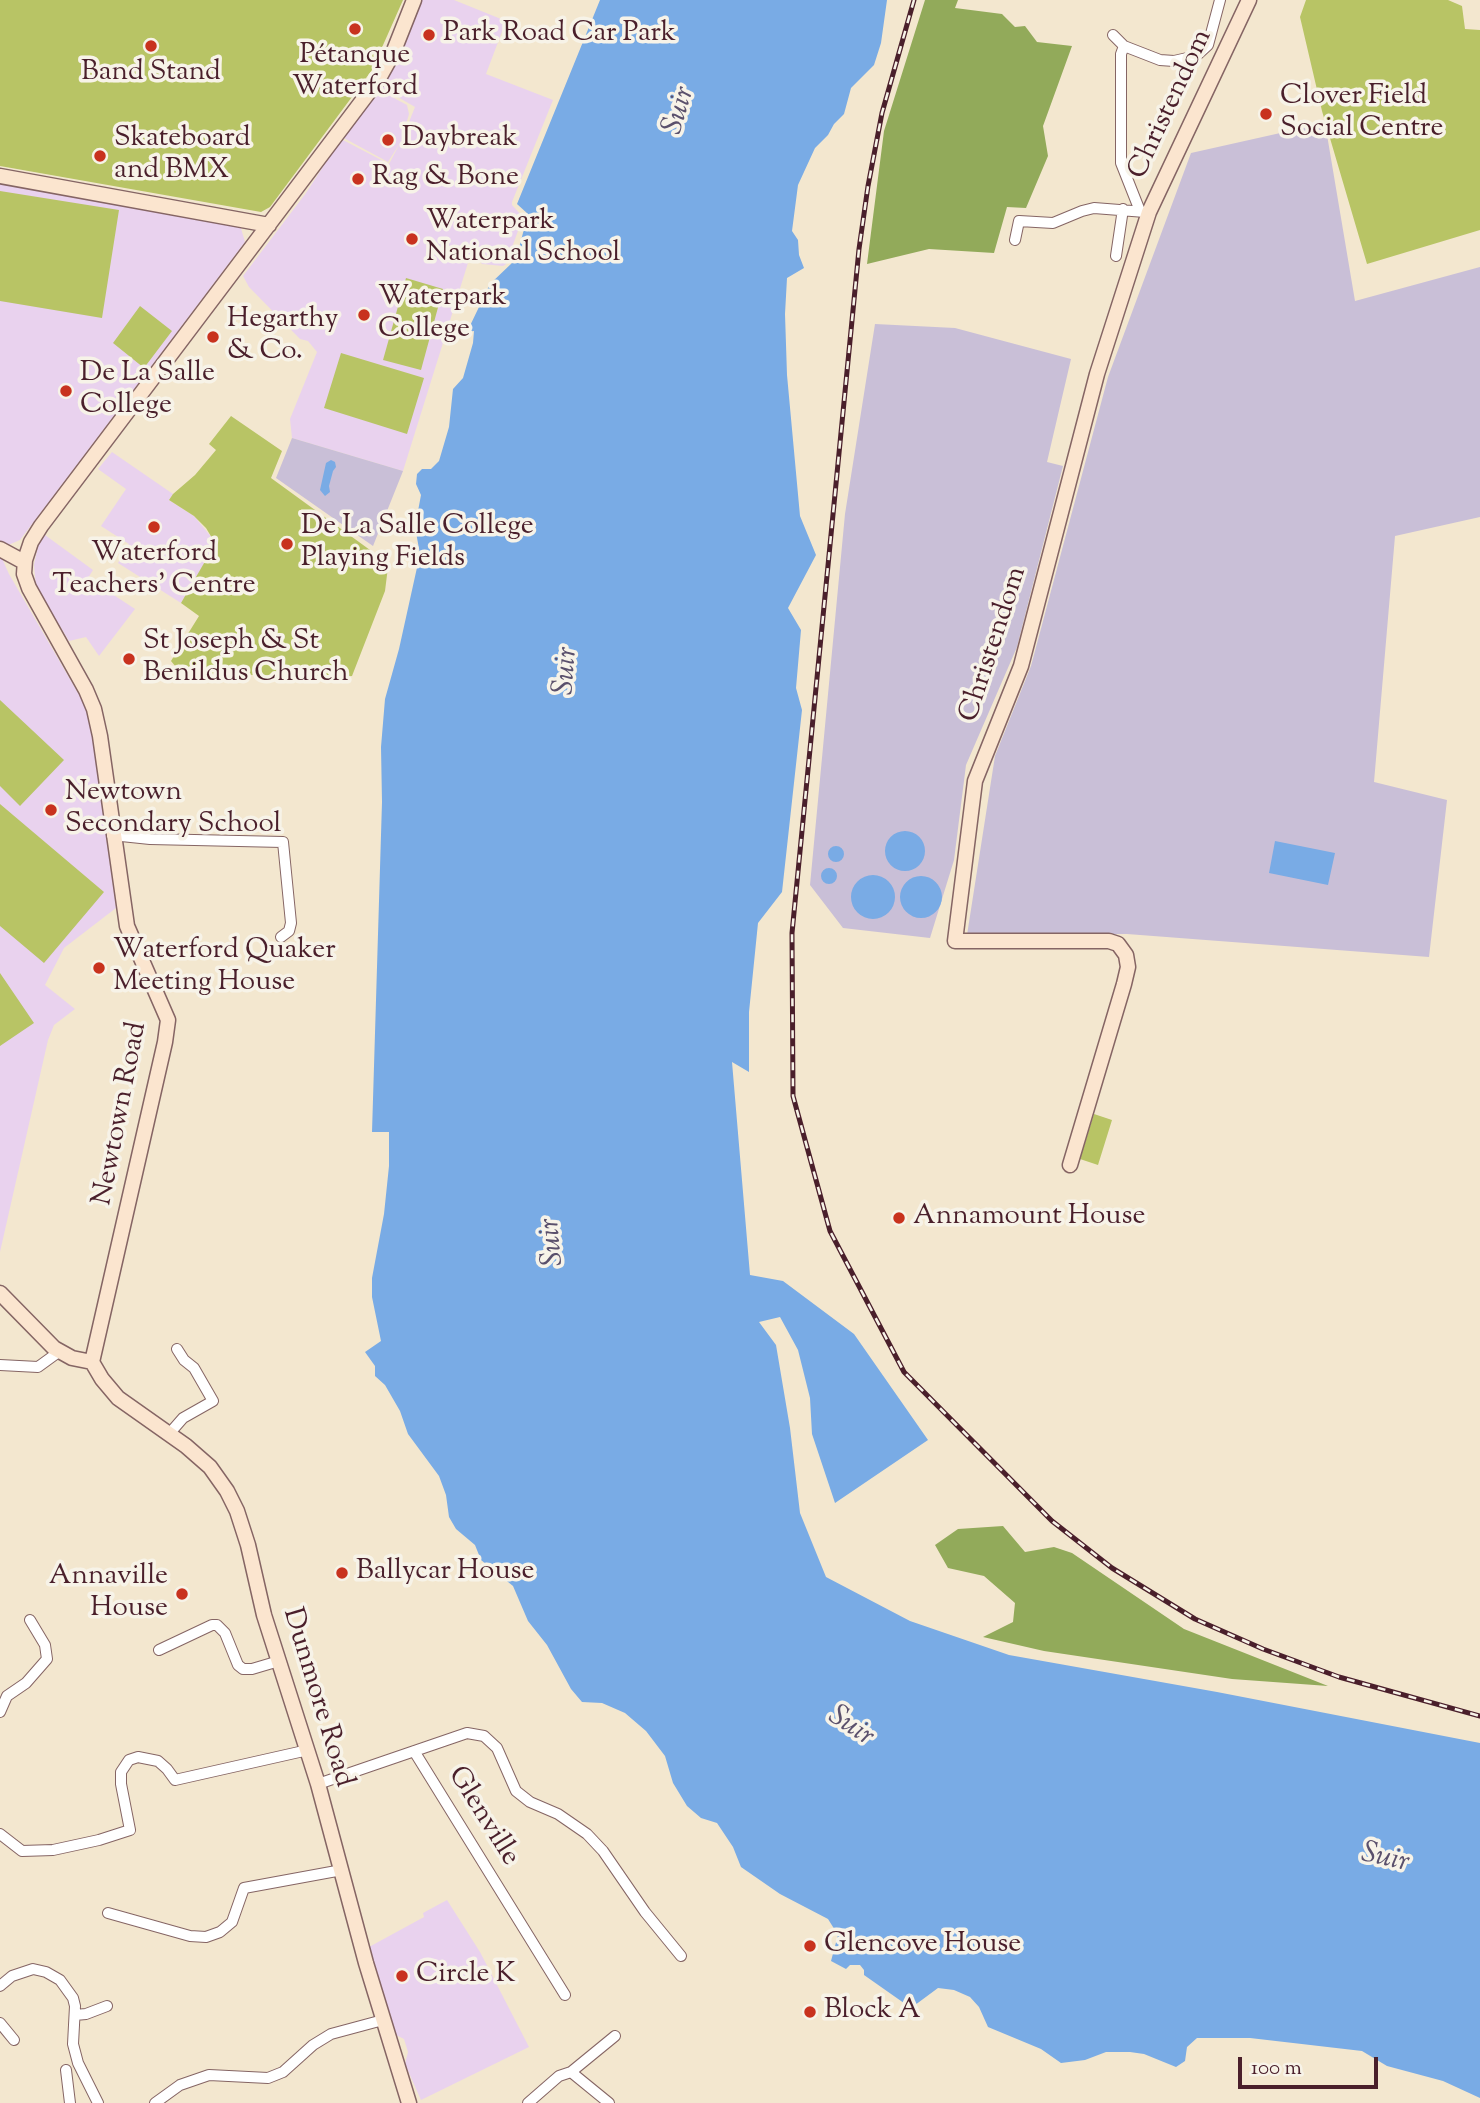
<!DOCTYPE html>
<html>
<head>
<meta charset="utf-8">
<style>
	body { margin:0 }
	#map { position:relative; width:1480px; height:2103px; overflow:hidden; background:#f3e7cf; font-family:"Sorts Mill Goudy",serif }
	canvas { display:block }
	.scale { position:absolute; left:1238px; top:2057px; width:140px; height:32px; box-sizing:border-box; border:4px solid #4a1f2b; border-top:0; padding-left:9px; font-size:21px; line-height:24px; white-space:nowrap; color:#4a1f2b; -webkit-text-stroke:5px #f7f3e8; paint-order:stroke }
</style>
</head>
<body>
<div id="map">
<canvas width="1480" height="2103"></canvas>
<div class="scale">100 m</div>
</div>
<script>
const g = document.querySelector('canvas').getContext('2d');
g.lineJoin = 'round';
function paint(path, color) {
  g.fillStyle = color;
  g.fill(path, 'evenodd');
}
function shape(rows) {
  const path = new Path2D();
  for (const r of rows) {
    if (r.length === 3) {
      path.moveTo(r[0] + r[2], r[1]);
      path.arc(r[0], r[1], r[2], 0, 2 * Math.PI);
      continue;
    }
    path.moveTo(r[0], r[1]);
    for (let i = 2; i < r.length; i += 2) path.lineTo(r[i], r[i + 1]);
  }
  return path;
}
function trace(path, color, width, dash) {
  g.strokeStyle = color;
  g.lineWidth = width;
  g.lineCap = dash ? 'butt' : 'round';
  g.setLineDash(dash || []);
  g.stroke(path);
}
function write(font, color, halo, rows, align = 'center') {
  g.font = font + ' "Sorts Mill Goudy",serif';
  g.lineWidth = 7;
  g.setLineDash([]);
  g.textBaseline = 'middle';
  g.strokeStyle = halo;
  g.fillStyle = color;
  for (const [text, x, y, turn = 0] of rows) {
    g.save();
    g.translate(x, y);
    g.rotate((+turn || 0) * Math.PI / 180);
    g.textAlign = isNaN(turn) ? turn : align;
    if (halo) g.strokeText(text, 0, 0);
    g.fillText(text, 0, 0);
    g.restore();
  }
}
paint(shape([
	[419,0,454,0,506,21,486,74,553,100,512,202,512,205,523,217,506,264,503,266,482,264,472,250,403,471,292,438,290,419,317,352,308,341,300,339,249,287,243,276,306,193,341,139,389,164,400,143,388,162,342,137,377,89,407,105,409,114,401,142,415,107,379,86],
	[0,180,240,225,245,242,20,540,6,546,0,542],
	[112,452,173,494,169,500,194,516,212,538,212,551,181,603,118,563,129,544,101,526,126,489,98,469],
	[45,535,93,570,88,578,135,609,99,656,86,637,69,641,36,587,34,565,38,546],
	[0,554,9,574,89,712,116,908,64,948,45,985,75,1009,54,1025,48,1040,0,1252],
	[447,1900,480,1952,529,2047,421,2100,405,2064,408,2052,404,2039,396,2035,369,1947,424,1917,423,1913]
]), '#e9d2ee');
paint(shape([
	[1325,123,1355,301,1480,267,1480,517,1395,536,1374,782,1447,800,1429,957,1127,934,967,935,995,756,1031,666,1108,377,1191,153],
	[875,324,955,328,1071,359,1047,462,1063,466,1017,647,966,765,954,860,930,938,843,928,810,885,845,514],
	[292,438,403,471,373,546,276,478]
]), '#c9bfd7');
paint(shape([
	[0,0,403,0,372,70,270,207,261,212,0,166],
	[1306,0,1448,0,1462,6,1465,29,1480,30,1480,230,1367,264,1322,111,1300,17],
	[0,191,119,210,102,318,0,301],
	[406,278,443,289,421,370,383,360],
	[140,306,172,331,144,368,113,343],
	[341,353,424,378,407,434,324,408],
	[231,416,282,451,271,478,370,550,388,567,385,591,352,676,329,678,180,672,171,661,199,616,181,603,211,551,212,538,206,528,194,516,169,500,173,494,195,475,216,450,209,444],
	[0,700,64,760,20,806,0,786],
	[0,804,104,892,44,963,0,926],
	[0,973,34,1023,0,1046],
	[1094,1114,1112,1120,1098,1165,1080,1159]
]), '#b8c465');
paint(shape([
	[925,0,958,0,955,8,1002,14,1015,27,1025,26,1037,42,1072,46,1043,126,1048,156,1026,208,1007,207,994,253,929,249,867,264,884,131],
	[1003,1526,1025,1552,1054,1547,1072,1553,1184,1629,1328,1686,1232,1679,1044,1651,983,1637,1013,1622,1015,1603,984,1576,948,1568,935,1545,958,1529]
]), '#92aa5a');
paint(shape([
	[600,0,887,0,881,43,874,65,851,88,844,114,834,124,828,135,815,148,798,185,792,231,798,240,799,255,804,268,787,278,785,314,787,375,800,516,816,555,788,608,801,630,796,688,802,710,782,892,758,923,749,1012,749,1072,732,1062,750,1275,783,1281,854,1334,928,1440,835,1503,812,1434,810,1398,798,1350,780,1317,759,1322,776,1345,790,1428,800,1513,826,1577,910,1621,1009,1655,1217,1692,1480,1743,1480,2098,1443,2081,1387,2066,1362,2051,1250,2038,1197,2038,1187,2047,1185,2061,1176,2067,1144,2054,1130,2052,1106,2052,1085,2060,1061,2063,1041,2049,988,2027,979,2007,970,1997,954,1990,938,1988,911,2008,864,1975,864,1970,860,1965,850,1965,846,1969,831,1961,838,1935,828,1919,780,1894,741,1867,733,1847,717,1823,701,1818,687,1806,673,1783,665,1756,646,1731,625,1713,602,1703,582,1702,571,1689,547,1645,528,1621,513,1586,481,1560,475,1545,456,1529,449,1517,446,1495,439,1476,408,1434,400,1411,385,1385,375,1376,375,1366,365,1352,381,1341,372,1297,372,1278,384,1214,389,1166,389,1132,372,1132,382,802,381,747,385,699,399,649,420,554,415,527,421,495,416,484,417,474,422,469,431,469,439,461,449,427,453,389,463,378,473,343,474,331,467,332,490,284,512,263,519,248,528,214,517,204],
	[331,460,335,462,336,467,333,471,329,486,330,492,325,496,320,490,326,463],
	[905,851,20],
	[1275,841,1335,853,1328,885,1269,873],
	[836,854,8],
	[829,876,8],
	[873,897,22],
	[921,897,21]
]), '#79abe5');
const street = shape([
	[1113,35,1124,46,1160,60,1174,61,1196,56,1208,45,1220,0],
	[1124,46,1121,54,1121,163,1140,211],
	[1015,240,1019,221,1053,223,1082,211,1094,208,1145,212],
	[1116,256,1123,209],
	[112,835,150,839,283,842,291,923,289,931,281,937],
	[0,1365,38,1367,60,1351],
	[169,1434,183,1418,213,1401,194,1368,184,1360,177,1349],
	[159,1650,212,1625,217,1625,225,1633,238,1665,243,1669,252,1669,279,1661],
	[0,1712,7,1696,26,1683,47,1659,45,1645,30,1620],
	[414,1751,565,1995],
	[318,1784,467,1733,484,1736,497,1748,516,1791,530,1802,558,1814,587,1834,603,1851,645,1912,681,1956],
	[0,1834,22,1851,53,1850,99,1840,130,1830,121,1784,121,1772,129,1760,138,1757,158,1761,167,1769,175,1780,308,1750],
	[108,1913,190,1936,206,1937,220,1932,232,1922,244,1888,342,1870],
	[0,1986,12,1976,33,1969,46,1972,60,1980,73,1998,75,2006,73,2044,78,2063,98,2103],
	[75,2015,86,2014,107,2006],
	[0,2023,14,2040],
	[66,2070,70,2103],
	[571,2072,609,2103],
	[155,2103,180,2085,209,2075,268,2078,283,2072,313,2045,331,2034,383,2020],
	[528,2103,559,2076,571,2072,615,2036]
]);
const secondary = shape([
	[0,176,269,225],
	[0,549,24,562],
	[1070,1165,1124,984,1128,967,1126,955,1118,944,1109,941,955,941,975,781,1021,666,1097,374,1149,212,1249,0],
	[0,1293,54,1348,72,1358,92,1362],
	[92,1362,165,1042,168,1020,127,926,100,736,94,709,86,690,29,588,24,574,25,560,31,542,41,526,378,80,393,53,414,0],
	[92,1362,102,1379,118,1398,186,1446,210,1467,227,1491,237,1511,248,1545,264,1615,318,1784,366,1963,409,2103]
]);
trace(street, '#856564', 12);
trace(secondary, '#856564', 17);
trace(street, '#fff', 10);
trace(secondary, '#fbe5cf', 14);
const rail = shape([
	[914,0,882,113,868,186,859,249,792,933,793,1096,830,1231,904,1372,1052,1521,1112,1568,1195,1619,1263,1649,1339,1677,1480,1716]
]);
trace(rail, '#4a1f2b', 5);
trace(rail, '#f7f3e8', 2.5, [8]);
for (const [x, y, r, color] of [
	[355,29,7,"#c8321e"],
	[429,35,7,"#c8321e"],
	[151,46,7,"#c8321e"],
	[1266,114,7,"#c8321e"],
	[388,140,7,"#c8321e"],
	[100,156,7,"#c8321e"],
	[358,179,7,"#c8321e"],
	[412,239,7,"#c8321e"],
	[364,315,7,"#c8321e"],
	[213,337,7,"#c8321e"],
	[66,391,7,"#c8321e"],
	[154,527,7,"#c8321e"],
	[287,544,7,"#c8321e"],
	[129,659,7,"#c8321e"],
	[51,810,7,"#c8321e"],
	[99,968,7,"#c8321e"],
	[899,1218,7,"#c8321e"],
	[342,1573,7,"#c8321e"],
	[182,1594,7,"#c8321e"],
	[810,1946,7,"#c8321e"],
	[402,1976,7,"#c8321e"],
	[810,2012,7,"#c8321e"]
]) {
  const dot = new Path2D();
  dot.arc(x, y, r, 0, 2 * Math.PI);
  g.fillStyle = color;
  g.fill(dot);
  trace(dot, '#f7f3e8', 2.5);
}
write('28px', '#4a1f2b', '#f7f3e8', [
	["Park Road Car Park",443,35],
	["Pétanque",355,57,"center"],
	["Waterford",355,89,"center"],
	["Band Stand",151,74,"center"],
	["Clover Field",1280,98],
	["Social Centre",1280,130],
	["Skateboard",114,140],
	["and BMX",114,172],
	["Daybreak",402,140],
	["Rag & Bone",372,179],
	["Waterpark",426,223],
	["National School",426,255],
	["Waterpark",378,299],
	["College",378,331],
	["Hegarthy",227,321],
	["& Co.",227,353],
	["De La Salle",80,375],
	["College",80,407],
	["De La Salle College",301,528],
	["Playing Fields",301,560],
	["Waterford",154,555,"center"],
	["Teachers' Centre",154,587,"center"],
	["St Joseph & St",143,643],
	["Benildus Church",143,675],
	["Newtown",65,794],
	["Secondary School",65,826],
	["Waterford Quaker",113,952],
	["Meeting House",113,984],
	["Annamount House",913,1218],
	["Ballycar House",356,1573],
	["Annaville",168,1578,"right"],
	["House",168,1610,"right"],
	["Glencove House",824,1946],
	["Circle K",416,1976],
	["Block A",824,2012]
], 'left');
write('28px', '#4a1f2b', '#f7f3e8', [
	["Christendom",1172,105,-65],
	["Christendom",995,645,-72],
	["Newtown Road",122,1114,-79],
	["Dunmore Road",316,1698,73],
	["Glenville",482,1817,58]
]);
write('italic 30px', '#5a506c', '#f7f3e8', [
	["Suir",681,111,-73],
	["Suir",568,671,-85],
	["Suir",554,1242,-95],
	["Suir",850,1728,34],
	["Suir",1385,1860,13]
]);
</script>
</body>
</html>
